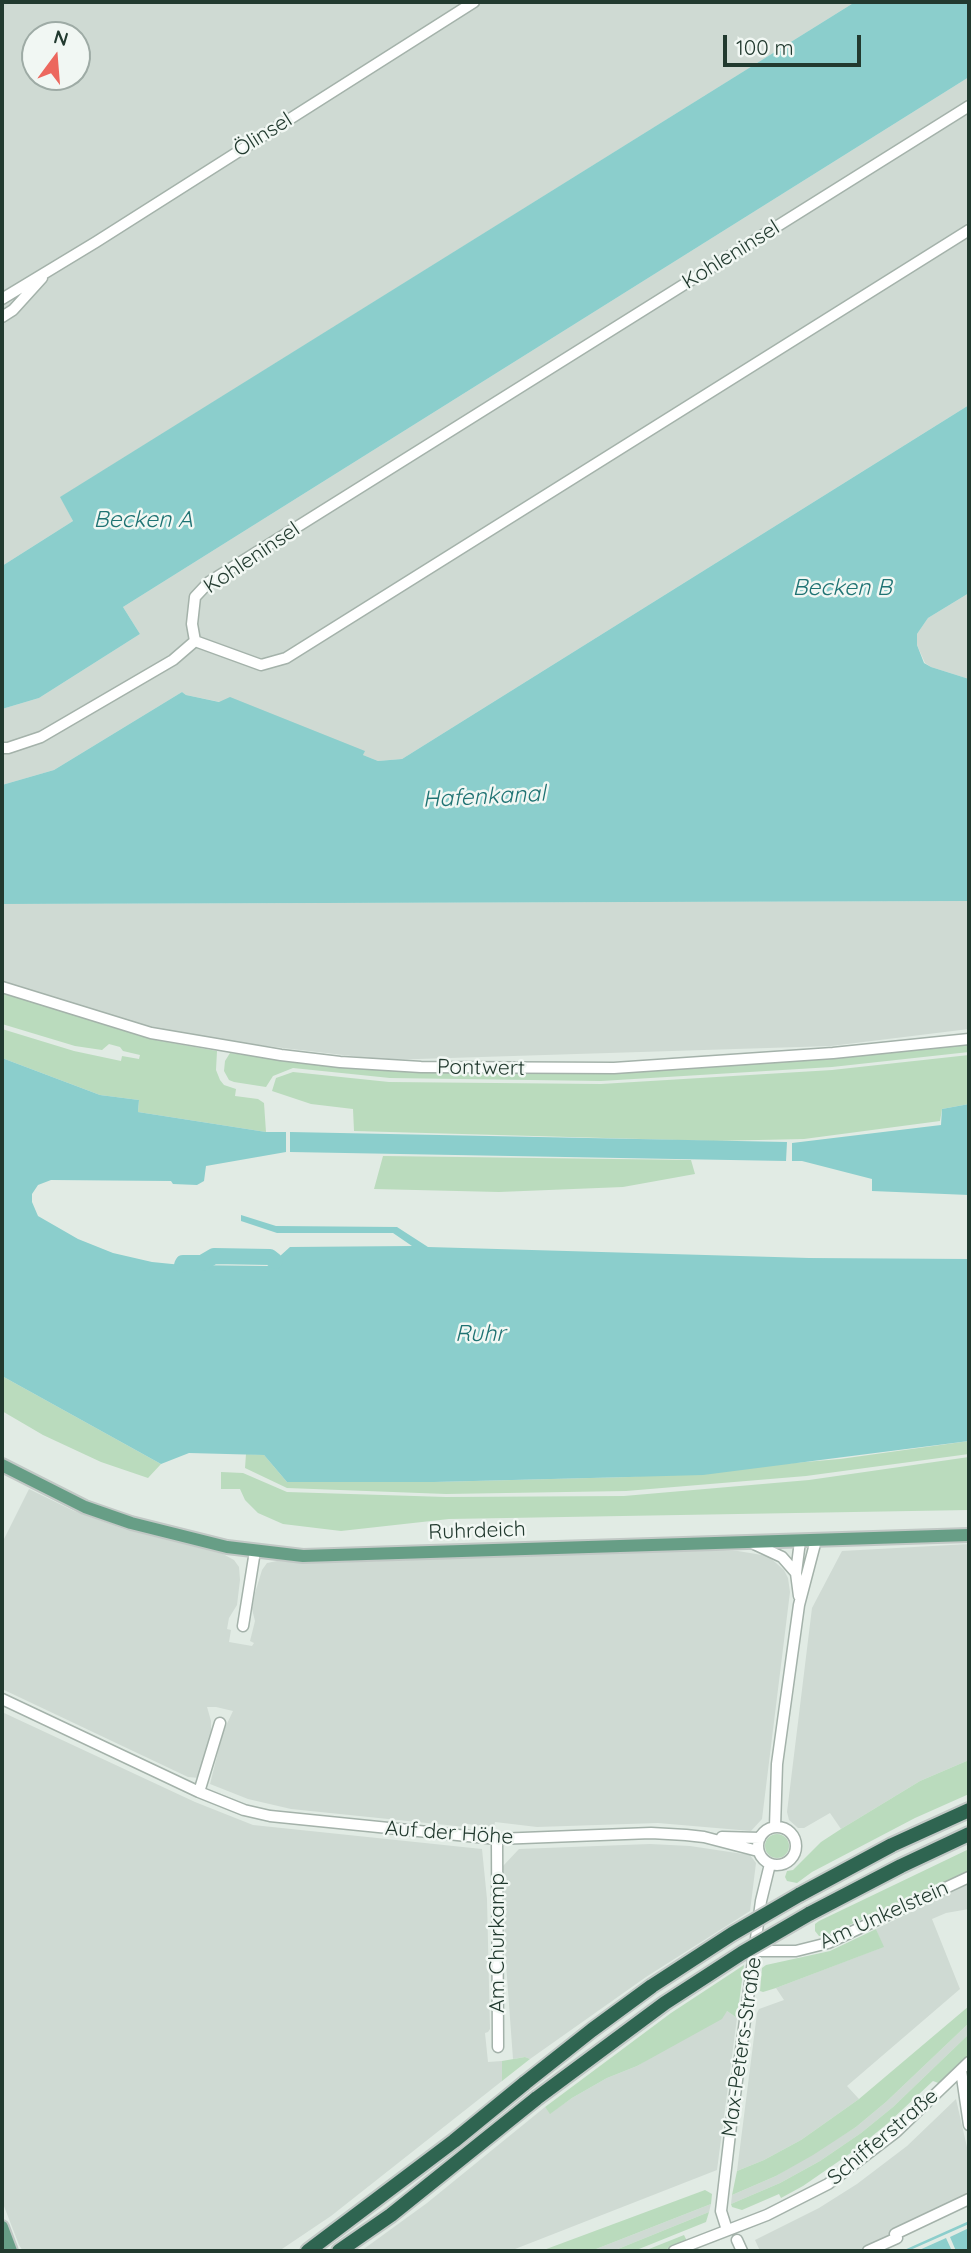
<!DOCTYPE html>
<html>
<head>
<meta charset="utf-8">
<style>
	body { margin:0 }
	#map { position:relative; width:971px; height:2253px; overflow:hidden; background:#e1ebe4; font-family:Quicksand,sans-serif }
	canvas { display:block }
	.frame { position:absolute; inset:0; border:4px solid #223a2f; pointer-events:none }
	.north { position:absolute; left:21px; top:21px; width:70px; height:70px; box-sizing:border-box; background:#f1f7f3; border:2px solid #9eaba5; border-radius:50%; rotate:16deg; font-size:19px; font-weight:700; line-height:28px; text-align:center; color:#223a2f }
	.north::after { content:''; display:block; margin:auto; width:24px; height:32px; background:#ec685e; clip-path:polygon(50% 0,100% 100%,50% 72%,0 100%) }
	.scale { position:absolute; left:723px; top:35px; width:138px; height:32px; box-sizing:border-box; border:4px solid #223a2f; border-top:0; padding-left:9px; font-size:21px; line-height:24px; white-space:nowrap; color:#223a2f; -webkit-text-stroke:5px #f1f7f3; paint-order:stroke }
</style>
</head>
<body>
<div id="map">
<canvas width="971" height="2253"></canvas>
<div class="frame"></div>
<div class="north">N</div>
<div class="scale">100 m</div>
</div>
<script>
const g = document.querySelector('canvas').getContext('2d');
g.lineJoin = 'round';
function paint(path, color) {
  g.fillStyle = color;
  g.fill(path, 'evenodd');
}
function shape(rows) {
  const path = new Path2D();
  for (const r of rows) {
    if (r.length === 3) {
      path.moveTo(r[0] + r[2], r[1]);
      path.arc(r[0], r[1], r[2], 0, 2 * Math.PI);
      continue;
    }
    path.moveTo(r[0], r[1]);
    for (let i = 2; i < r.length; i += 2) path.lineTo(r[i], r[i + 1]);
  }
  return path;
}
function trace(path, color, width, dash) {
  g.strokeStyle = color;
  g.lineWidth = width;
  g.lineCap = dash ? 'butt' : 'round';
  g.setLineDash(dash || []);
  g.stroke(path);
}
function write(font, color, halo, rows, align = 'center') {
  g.font = font + ' Quicksand,sans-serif';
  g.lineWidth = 5;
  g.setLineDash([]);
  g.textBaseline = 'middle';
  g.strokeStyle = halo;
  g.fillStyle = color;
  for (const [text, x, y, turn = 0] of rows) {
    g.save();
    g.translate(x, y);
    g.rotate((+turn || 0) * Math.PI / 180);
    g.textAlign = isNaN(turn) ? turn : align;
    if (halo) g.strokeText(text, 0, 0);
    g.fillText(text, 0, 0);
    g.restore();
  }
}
paint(shape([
	[2,2,855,2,61,497,73,521,2,566],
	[35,35,77,35,77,77,35,77],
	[969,77,969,405,402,759,378,761,363,755,364,751,220,702,186,695,182,692,54,770,2,785,2,709,39,698,140,634,123,607],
	[969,593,969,679,931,667,925,663,917,645,917,634,928,618],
	[969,901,969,1029,831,1046,386,1060,223,1041,152,1028,2,981,2,904],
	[29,1489,74,1511,127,1530,223,1554,234,1560,239,1567,240,1580,237,1605,229,1618,227,1629,231,1630,229,1642,252,1646,254,1643,250,1641,255,1621,252,1609,255,1593,262,1570,267,1563,277,1561,321,1563,714,1550,738,1551,768,1556,784,1570,788,1578,790,1592,762,1819,751,1831,658,1823,537,1827,495,1822,494,1827,467,1824,466,1827,291,1809,248,1799,210,1784,223,1732,233,1711,216,1707,207,1707,211,1721,211,1737,199,1778,188,1777,2,1689,2,1539,4,1539],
	[969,1544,969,1760,920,1781,841,1829,830,1813,804,1828,798,1828,789,1820,787,1812,812,1608,842,1551],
	[2,1712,195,1802,253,1825,482,1849,487,1899,490,2029,488,2032,485,2033,488,2062,502,2061,502,2081,331,2216,279,2251,23,2251,19,2245,2,2201],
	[650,1844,690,1846,750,1855,756,1863,750,1911,646,1977,530,2059,525,2057,513,2059,505,1950,503,1866,519,1849],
	[969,1884,969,1909,946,1913,932,1919,960,1989,847,2086,859,2099,801,2140,764,2160,737,2171,757,2013,759,2009,784,2000,776,1988,883,1947,876,1929],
	[727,2011,737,2018,717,2170,510,2251,361,2251,427,2203,545,2107,550,2113,572,2098,607,2078,637,2066],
	[969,2023,969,2034,893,2107,861,2133,820,2161,780,2183,731,2204,732,2195,776,2176,856,2127,886,2102],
	[956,2099,969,2156,969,2195,892,2238,864,2251,760,2251,755,2240,819,2208,857,2184,907,2146],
	[711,2204,709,2212,613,2251,591,2251]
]), '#cfdad3');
paint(shape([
	[2,993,150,1039,217,1051,216,1070,220,1080,224,1085,236,1089,235,1096,258,1099,264,1103,266,1132,138,1112,139,1100,100,1095,2,1058,2,1029,74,1051,121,1061,122,1056,139,1059,140,1055,123,1051,120,1047,109,1044,102,1050,75,1046,2,1024],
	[969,1044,969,1052,832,1067,601,1081,390,1078,293,1068,273,1076,266,1087,234,1082,229,1080,224,1071,225,1061,230,1053,340,1067,421,1072,615,1073,834,1058],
	[969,1055,969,1104,942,1109,940,1121,804,1139,713,1141,354,1131,353,1109,311,1104,272,1091,276,1078,293,1072,389,1082,601,1084,832,1070],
	[383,1156,691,1160,695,1174,623,1187,499,1192,374,1189],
	[2,1376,161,1464,148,1478,101,1462,43,1435,2,1411],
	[969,1441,969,1454,806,1476,626,1491,446,1494,287,1488,245,1468,246,1454,264,1455,287,1482,434,1482,629,1477,840,1459],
	[969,1457,969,1510,449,1519,341,1531,283,1524,258,1513,245,1500,240,1489,221,1489,221,1472,243,1473,287,1492,446,1497,624,1496,809,1480],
	[969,1760,969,1794,915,1818,812,1872,797,1883,787,1881,785,1877,787,1871,793,1870,821,1842,841,1829,920,1781],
	[777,1846,12],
	[969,1849,969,1871,825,1936,819,1936,815,1931,815,1924,819,1921],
	[876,1929,884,1947,776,1988,763,1992,760,1991,762,1968,766,1965,830,1951],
	[744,1965,737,2018,727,2011,722,2019,637,2066,607,2078,572,2098,550,2114,545,2107,671,2013],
	[969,2006,969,2023,886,2102,856,2127,813,2155,776,2176,732,2195,737,2171,764,2160,801,2140,859,2099],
	[969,2034,969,2057,941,2084,933,2081,887,2124,855,2150,803,2186,781,2198,779,2194,742,2210,732,2207,731,2204,780,2183,820,2161,861,2133,893,2107],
	[525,2057,530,2059,502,2081,502,2061],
	[705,2190,712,2194,711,2204,591,2251,541,2251],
	[709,2212,706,2222,634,2251,613,2251],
	[684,2235,687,2241,662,2251,644,2251]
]), '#badbbd');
paint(shape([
	[855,2,969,2,969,77,123,607,140,634,39,698,2,709,2,566,73,521,60,497],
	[969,405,969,593,928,618,917,634,917,645,924,663,931,667,969,679,969,901,2,904,2,785,54,770,182,692,186,695,219,702,230,697,365,751,363,755,378,761,402,759],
	[2,1058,100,1095,139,1100,138,1112,266,1132,286,1132,286,1152,206,1166,204,1181,197,1185,173,1184,171,1181,51,1180,38,1185,32,1194,32,1202,38,1216,78,1239,113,1253,152,1262,182,1265,269,1266,290,1247,412,1246,393,1233,277,1233,241,1221,241,1215,276,1226,397,1227,428,1247,809,1258,969,1259,969,1441,703,1475,629,1477,434,1482,287,1482,264,1455,189,1453,161,1464,2,1376],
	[969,1104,969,1195,872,1191,872,1179,802,1161,792,1161,792,1143,941,1125,942,1109],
	[290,1132,787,1142,786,1161,290,1152],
	[969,2221,969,2251,902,2251]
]), '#8bcecc');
paint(shape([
	[969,2224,969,2228,950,2237,956,2251,952,2251,946,2238,917,2251,908,2251]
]), '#e1ebe4');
trace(shape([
	[182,1265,183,1263,202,1263,214,1256,270,1257,275,1261]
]), '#8bcecc', 16);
const minor = shape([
	[2,299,96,242,474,2],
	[2,317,13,310,42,278],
	[195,641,192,624,195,597,209,582,969,106],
	[195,641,261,665,286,658,969,230],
	[2,748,8,748,41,737,173,660,195,641],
	[2,987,151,1033,281,1055,340,1062,421,1067,614,1068,833,1053,969,1039],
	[752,1543,782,1557,796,1573],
	[799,1596,796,1573,800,1541],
	[243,1626,255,1551],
	[2,1699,199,1792,244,1810,270,1816,497,1839,651,1833,686,1835,704,1837,758,1851],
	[199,1792,220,1723],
	[775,1827,777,1764,799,1605,816,1540],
	[777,1846,19],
	[722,1837,760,1838],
	[497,1839,498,2047],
	[755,1951,796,1951,828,1943,969,1877],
	[961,2070,969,2125],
	[727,2230,721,2211,731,2125,761,1901,770,1864],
	[737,2240,742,2251],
	[674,2251,767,2215,828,2184,896,2132,969,2062],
	[868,2251,897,2238,895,2234,969,2199]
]);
const major = shape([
	[2,1465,85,1507,131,1523,227,1547,303,1556,969,1535],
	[2,2227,11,2251]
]);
const highway = shape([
	[799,1895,892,1845,969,1810],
	[809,1914,901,1866,969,1834],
	[308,2251,454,2141,525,2083],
	[339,2251,391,2215,537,2098]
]);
trace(minor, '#a4b2aa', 13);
trace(major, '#c1c8c5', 16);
trace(highway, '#c1c8c5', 18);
trace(minor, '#fff', 10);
trace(major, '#679e86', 12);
trace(highway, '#2f6551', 14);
trace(shape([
	[2,2248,3,2251]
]), '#5c766b', 2);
const highwayBridge = shape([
	[525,2083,592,2030,652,1986,732,1934,799,1895],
	[537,2098,665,2003,742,1953,809,1914]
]);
trace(highwayBridge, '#c1c8c5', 18, []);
trace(highwayBridge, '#2f6551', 14);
write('21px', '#223a2f', '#f1f7f3', [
	["Ölinsel",263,135,-32],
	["Kohleninsel",731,255,-32],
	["Kohleninsel",252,558,-34],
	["Pontwert",481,1068,1],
	["Ruhrdeich",477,1531,-2],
	["Auf der Höhe",449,1833,4],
	["Am Unkelstein",884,1915,-24],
	["Am Churkamp",498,1943,-90],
	["Max-Peters-Straße",742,2047,-82],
	["Schifferstraße",883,2137,-40]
]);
write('italic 23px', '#1f7373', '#f1f7f3', [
	["Becken A",143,520],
	["Becken B",842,588],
	["Hafenkanal",484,797,-3],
	["Ruhr",480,1334]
]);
</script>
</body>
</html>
